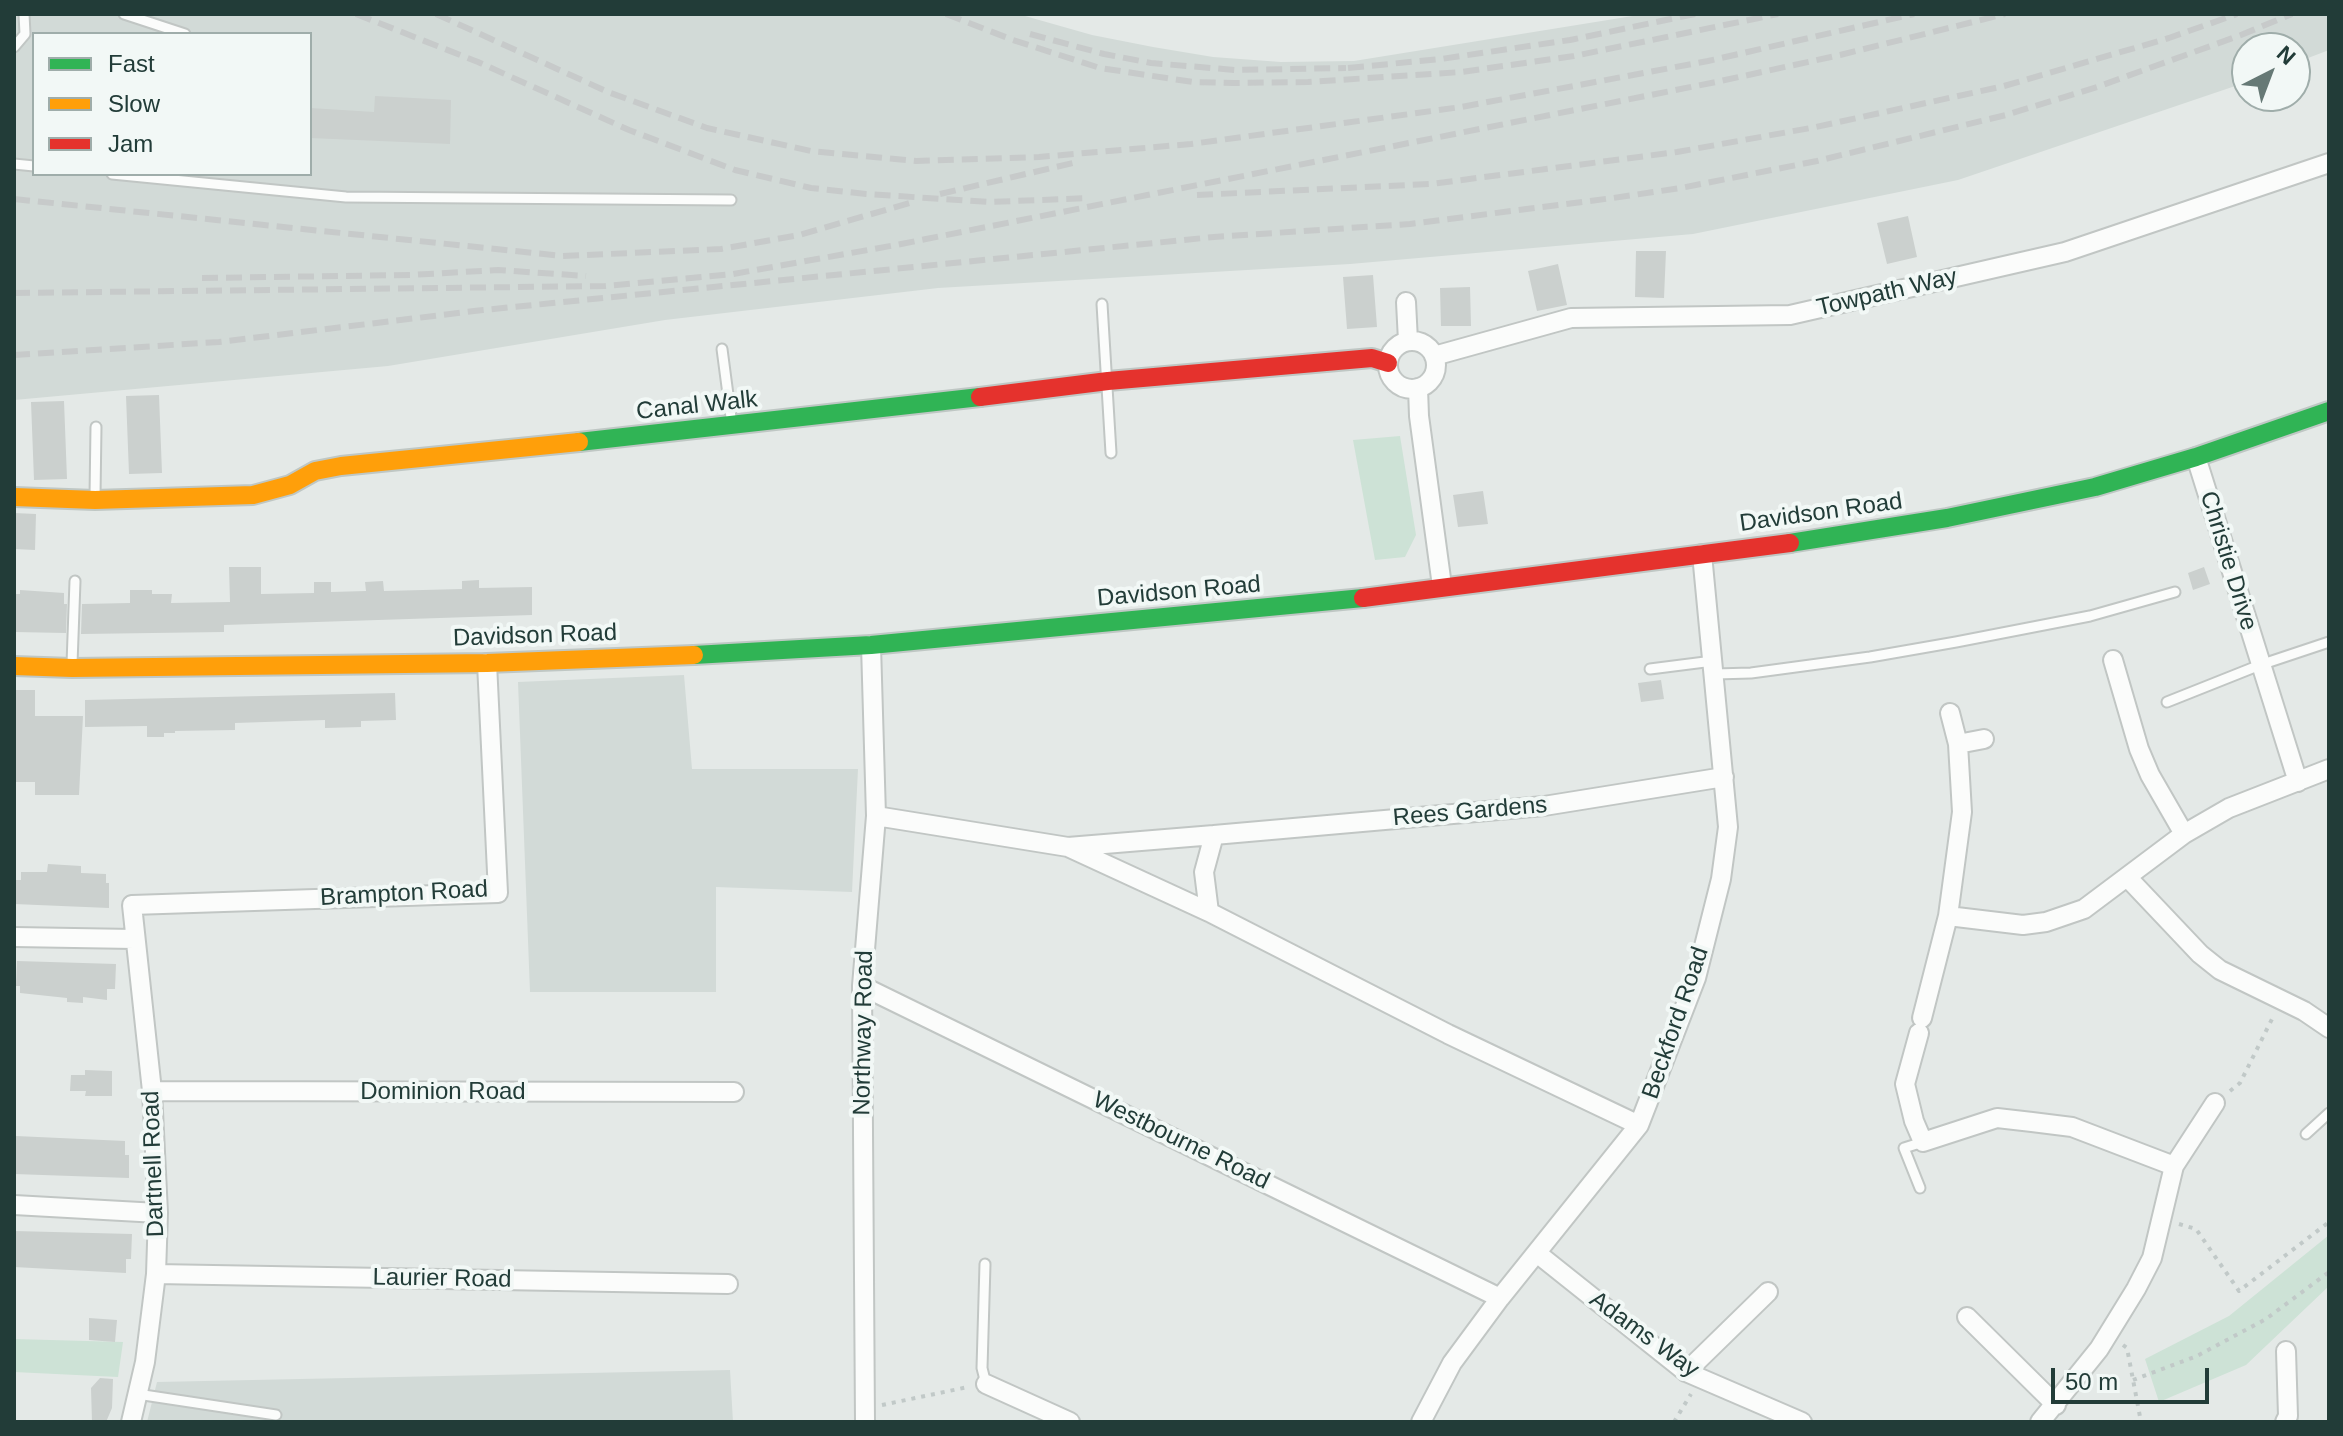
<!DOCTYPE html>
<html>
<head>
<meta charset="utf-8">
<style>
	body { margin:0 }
	#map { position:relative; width:2343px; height:1436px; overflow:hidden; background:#e4e9e7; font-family:Arial,sans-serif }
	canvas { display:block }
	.frame { position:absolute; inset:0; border:16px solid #223c38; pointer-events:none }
	.legend { position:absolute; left:32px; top:32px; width:280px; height:144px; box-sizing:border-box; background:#f2f8f6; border:2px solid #9fadaa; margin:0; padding:10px 14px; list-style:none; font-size:24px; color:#223c38 }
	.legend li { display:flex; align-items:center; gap:16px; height:40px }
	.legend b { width:40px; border:2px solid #9fadaa }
	.north { position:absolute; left:2231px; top:32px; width:80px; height:80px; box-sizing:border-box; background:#f2f8f6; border:2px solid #9fadaa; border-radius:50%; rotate:42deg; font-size:22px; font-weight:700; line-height:32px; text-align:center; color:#223c38 }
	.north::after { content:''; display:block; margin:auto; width:28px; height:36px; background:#667975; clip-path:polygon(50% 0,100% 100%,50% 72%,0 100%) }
	.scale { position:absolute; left:2051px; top:1368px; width:158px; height:36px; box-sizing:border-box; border:4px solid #223c38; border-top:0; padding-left:10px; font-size:24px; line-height:28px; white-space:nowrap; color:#223c38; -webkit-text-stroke:6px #f2f8f6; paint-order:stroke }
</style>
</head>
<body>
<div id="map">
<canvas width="2343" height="1436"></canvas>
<div class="frame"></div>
<ul class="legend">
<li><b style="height:10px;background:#30b455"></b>Fast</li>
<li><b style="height:10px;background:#ff9f0a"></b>Slow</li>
<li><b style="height:10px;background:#e5322d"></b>Jam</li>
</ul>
<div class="north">N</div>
<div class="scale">50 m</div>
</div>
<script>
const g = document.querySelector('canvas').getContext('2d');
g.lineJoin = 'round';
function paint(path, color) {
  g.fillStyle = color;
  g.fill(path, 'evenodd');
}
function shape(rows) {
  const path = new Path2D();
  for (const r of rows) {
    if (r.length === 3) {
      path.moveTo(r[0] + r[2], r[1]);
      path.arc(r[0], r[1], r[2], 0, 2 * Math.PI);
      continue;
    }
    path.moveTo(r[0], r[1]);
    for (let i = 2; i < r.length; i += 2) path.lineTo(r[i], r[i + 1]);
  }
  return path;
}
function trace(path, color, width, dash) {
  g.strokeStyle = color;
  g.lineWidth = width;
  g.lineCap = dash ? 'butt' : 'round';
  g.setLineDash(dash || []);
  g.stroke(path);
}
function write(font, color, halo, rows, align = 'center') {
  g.font = font + ' Arial,sans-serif';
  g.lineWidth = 8;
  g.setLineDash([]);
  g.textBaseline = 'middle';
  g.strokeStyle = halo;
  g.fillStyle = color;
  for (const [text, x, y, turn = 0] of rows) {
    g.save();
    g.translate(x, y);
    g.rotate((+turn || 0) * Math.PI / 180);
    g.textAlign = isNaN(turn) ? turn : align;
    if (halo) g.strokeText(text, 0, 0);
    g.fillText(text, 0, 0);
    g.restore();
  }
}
paint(shape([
	[14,14,1018,14,1092,35,1153,47,1213,57,1281,62,1354,61,1645,14,2329,14,2329,50,2295,63,2295,48,2247,48,2247,82,1958,180,1693,234,1350,264,938,288,665,320,388,366,14,400],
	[34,34,310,34,310,174,34,174],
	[684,675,692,769,858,769,852,892,716,887,716,992,530,992,518,682],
	[730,1370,733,1422,147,1422,157,1382]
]), '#d2dad7');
paint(shape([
	[1400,436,1416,535,1405,557,1375,560,1353,440],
	[2329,1235,2329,1286,2246,1365,2159,1402,2145,1359,2229,1316],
	[14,1339,123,1342,118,1377,14,1372]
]), '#cde2d6');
paint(shape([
	[375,96,451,100,450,144,310,138,310,108,374,112],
	[1908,216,1917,257,1887,264,1877,223],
	[1636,251,1666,251,1664,298,1635,297],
	[1558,264,1567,305,1537,311,1528,271],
	[1373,275,1377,327,1347,329,1343,277],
	[1470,287,1471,326,1441,326,1440,288],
	[159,395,162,473,129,474,126,396],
	[64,401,67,479,34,480,31,402],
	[1483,491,1488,524,1458,527,1453,495],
	[14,513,36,514,35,550,14,549],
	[229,567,261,567,261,594,314,593,314,582,331,582,331,592,366,591,365,582,383,581,384,591,462,589,462,581,479,580,479,588,532,587,532,615,224,625,224,632,81,634,82,604,130,603,130,590,152,590,152,594,172,594,171,603,230,602],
	[2204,567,2210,584,2193,590,2188,573],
	[20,590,64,593,64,604,67,604,66,633,14,632,14,594,20,594],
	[1661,680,1664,699,1641,702,1638,683],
	[14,690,35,690,35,716,83,716,79,795,35,795,35,782,14,782],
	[395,693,396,720,361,721,361,727,325,728,325,720,235,723,235,730,175,731,175,733,164,733,164,737,147,737,147,726,85,727,85,700],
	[48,864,81,866,81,873,106,874,106,883,109,883,109,908,14,904,14,880,21,880,21,872,47,872],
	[17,961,116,964,115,989,107,989,107,1000,83,997,83,1003,67,1002,67,998,20,993,20,986,16,986],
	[85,1070,112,1071,112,1096,85,1096,86,1091,70,1091,71,1075,85,1075],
	[16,1136,125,1141,125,1155,129,1155,129,1178,14,1174],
	[14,1231,132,1234,131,1259,126,1259,126,1273,14,1267],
	[89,1318,117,1320,115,1342,89,1340],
	[100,1378,113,1379,112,1408,106,1422,92,1422,91,1388]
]), '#cbd0ce');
const lane = shape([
	[124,14,185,34],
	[14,47,25,34,24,14],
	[14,164,34,166],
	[112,174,346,197,731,200],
	[1102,304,1111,453],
	[722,349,732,425],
	[95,496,96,427],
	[72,664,75,581],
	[1650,669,1713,661],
	[1715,674,1751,673,1870,657,1956,642,2090,616,2175,592],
	[2167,702,2260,665,2329,642],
	[2306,1134,2329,1113],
	[1920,1188,1904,1148,1923,1142],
	[985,1264,982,1368,986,1384],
	[137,1394,276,1415]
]);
const street = shape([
	[1406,302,1408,341],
	[1412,365,24],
	[1434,356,1571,318,1790,315,2065,252,2329,163],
	[1418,388,1419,416,1442,586],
	[2196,457,2298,782],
	[2113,660,2139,749,2150,775,2184,834],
	[1950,713,1958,744],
	[1984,739,1958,744,1962,812,1948,916,2023,925,2046,922,2084,909,2184,834,2229,808,2329,769],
	[876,816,1068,847],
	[1214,835,1544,806,1724,777],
	[2128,878,2200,954,2220,970,2304,1011,2329,1028],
	[1209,912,1204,872,1214,835,1068,847,1209,912,1448,1034,1639,1125],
	[14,937,134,939],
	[862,986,1500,1298],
	[1922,1018,1948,916],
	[1919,1033,1905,1084,1914,1121,1923,1142,1997,1118,2032,1122,2072,1127,2174,1166,2152,1258,2136,1289,2099,1349,2040,1422],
	[152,1091,734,1092],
	[2174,1166,2215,1103],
	[14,1205,158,1213],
	[1538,1254,1686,1372,1802,1422],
	[156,1274,728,1284],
	[1967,1317,2056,1405],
	[1686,1372,1768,1292],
	[986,1384,1070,1422],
	[131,1422,145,1362,156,1274,158,1213,152,1091,132,905,498,893,487,663],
	[865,1422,862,986,876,816,871,645],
	[1421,1422,1452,1363,1500,1298,1639,1125,1696,978,1721,879,1728,827,1702,554],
	[2285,1422,2288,1416,2286,1351]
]);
const fast = shape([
	[579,442,980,397],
	[1790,543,1947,518,2095,487,2196,457,2329,411],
	[694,655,871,645,1363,598]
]);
const slow = shape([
	[14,497,95,500,253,495,290,485,315,471,341,466,579,442],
	[14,666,72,668,487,663,694,655]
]);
const jam = shape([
	[980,397,1108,381,1372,358,1388,363],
	[1363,598,1790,543]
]);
trace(lane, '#c1c6c4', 13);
trace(street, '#c1c6c4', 22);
trace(fast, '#bfc7c4', 22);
trace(slow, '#bfc7c4', 22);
trace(jam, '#bfc7c4', 22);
trace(shape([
	[2230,1091,2240,1083,2273,1017],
	[2179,1224,2196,1229,2239,1291,2329,1222],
	[2123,1345,2127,1348,2141,1422],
	[2133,1380,2197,1356,2266,1319,2329,1272],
	[882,1405,968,1387],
	[1674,1422,1691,1394]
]), '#c1c9c8', 4, [4, 6]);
trace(lane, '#fbfcfb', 9);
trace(street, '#fbfcfb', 18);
trace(fast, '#30b455', 18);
trace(slow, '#ff9f0a', 18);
trace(jam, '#e5322d', 18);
trace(shape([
	[356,14,478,62,629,130,735,170,811,188,866,194,990,202,1089,198],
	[436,14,608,92,707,128,811,151,916,161,1039,157,1191,144,1461,107,1708,61,1914,14],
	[946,14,1013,40,1100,68,1193,82,1234,83,1308,82,1461,72,1574,56,1778,14],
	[1030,34,1104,54,1151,63,1235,70,1346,68],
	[1348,68,1441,59,1570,40,1695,14],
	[940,194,1073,163],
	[1197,195,1431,184,1677,152,1816,127,2004,86,2169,38,2237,14],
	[14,199,563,256,721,249,799,235,913,202],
	[202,278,411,275,498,270,586,276],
	[14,293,605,286,733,274,896,245,1716,82,1840,55,2005,14],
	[14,355,219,342,483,310,1214,237,1410,224,1613,198,1681,188,1817,161,2006,115,2097,87,2241,35,2292,14]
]), '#c7caca', 6, [16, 8]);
write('24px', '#223c38', '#f2f8f6', [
	["Towpath Way",1887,293,-13],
	["Canal Walk",697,406,-6],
	["Davidson Road",1821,513,-8],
	["Christie Drive",2228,561,73],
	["Davidson Road",1179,592,-5],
	["Davidson Road",535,636,-2],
	["Rees Gardens",1470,812,-5],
	["Brampton Road",404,894,-3],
	["Beckford Road",1676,1023,-71],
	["Northway Road",864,1033,-89],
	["Dominion Road",443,1092],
	["Westbourne Road",1181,1141,26],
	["Dartnell Road",154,1164,-92],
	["Laurier Road",442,1279,1],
	["Adams Way",1644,1335,36]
]);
</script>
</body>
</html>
